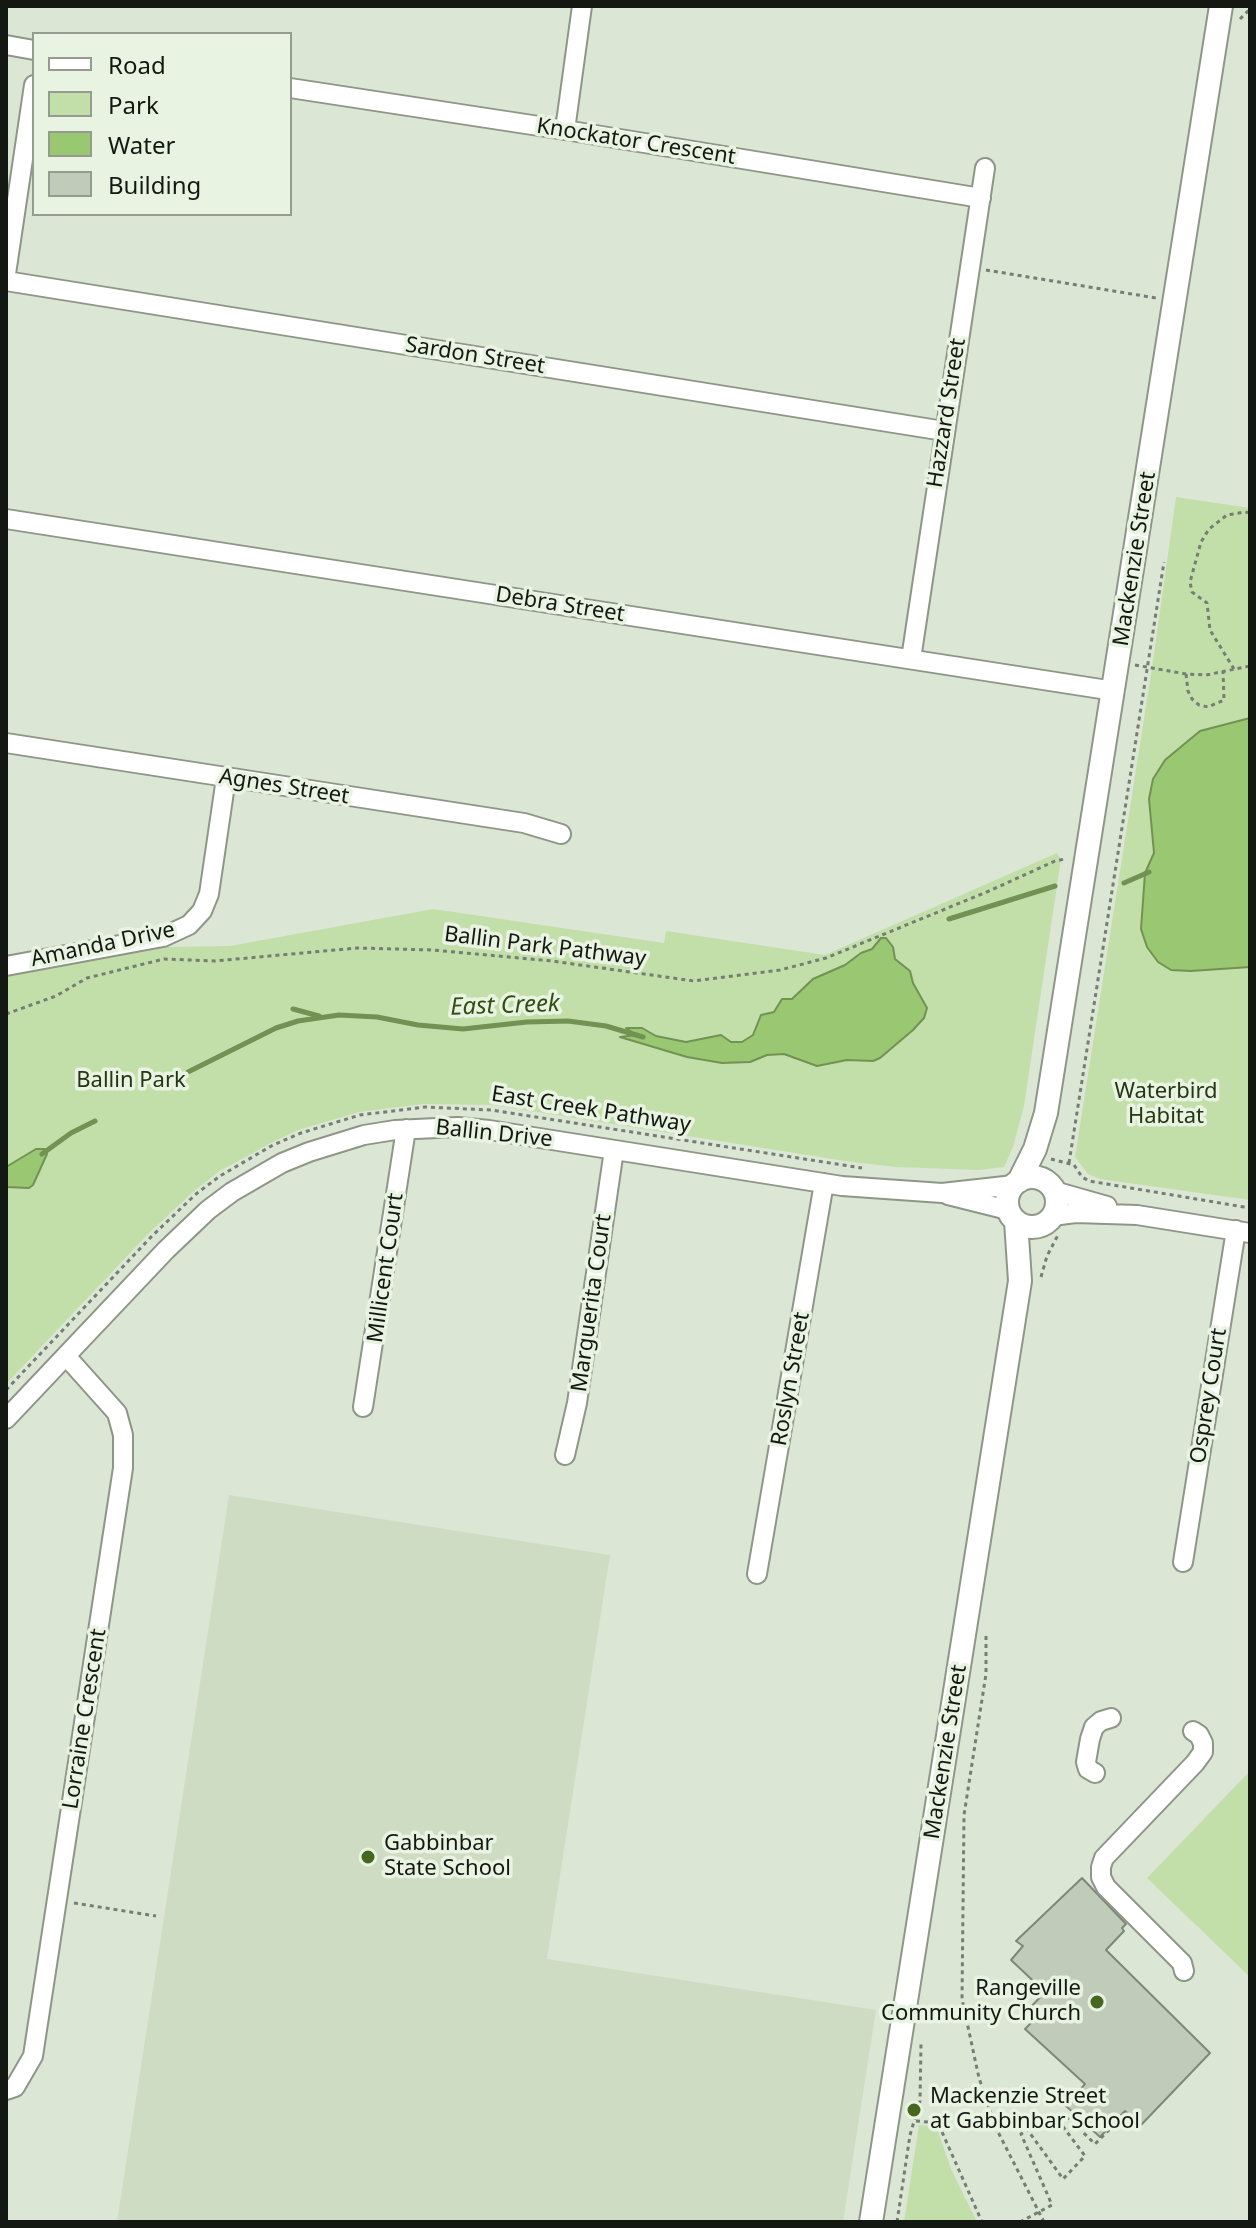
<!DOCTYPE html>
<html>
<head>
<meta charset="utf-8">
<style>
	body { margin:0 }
	#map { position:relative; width:1256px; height:2228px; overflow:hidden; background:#dce6d5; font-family:"Noto Sans",sans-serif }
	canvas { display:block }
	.frame { position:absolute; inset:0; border:8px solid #141812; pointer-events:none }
	.legend { position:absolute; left:32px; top:32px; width:260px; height:184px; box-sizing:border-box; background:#e9f3e2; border:2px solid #949b8f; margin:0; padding:10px 14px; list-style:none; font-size:24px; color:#141812 }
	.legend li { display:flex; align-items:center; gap:16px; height:40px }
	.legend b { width:40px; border:2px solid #949b8f }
</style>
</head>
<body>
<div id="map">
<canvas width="1256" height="2228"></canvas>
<div class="frame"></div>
<ul class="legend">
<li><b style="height:10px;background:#fff"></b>Road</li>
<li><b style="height:22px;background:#c2dfaa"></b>Park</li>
<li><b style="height:22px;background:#9ac771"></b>Water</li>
<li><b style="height:22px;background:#c1cbba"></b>Building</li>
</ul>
</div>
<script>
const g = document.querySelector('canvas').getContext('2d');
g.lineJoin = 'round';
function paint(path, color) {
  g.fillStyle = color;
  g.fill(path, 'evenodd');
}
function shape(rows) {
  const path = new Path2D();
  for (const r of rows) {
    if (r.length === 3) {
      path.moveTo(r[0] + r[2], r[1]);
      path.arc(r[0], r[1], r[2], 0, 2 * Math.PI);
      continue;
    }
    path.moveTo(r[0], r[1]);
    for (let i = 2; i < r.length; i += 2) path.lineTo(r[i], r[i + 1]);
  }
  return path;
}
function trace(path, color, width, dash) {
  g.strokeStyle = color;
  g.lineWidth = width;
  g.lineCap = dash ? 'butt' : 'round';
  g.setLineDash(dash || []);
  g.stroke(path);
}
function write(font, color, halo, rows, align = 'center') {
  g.font = font + ' "Noto Sans",sans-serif';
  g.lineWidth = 7;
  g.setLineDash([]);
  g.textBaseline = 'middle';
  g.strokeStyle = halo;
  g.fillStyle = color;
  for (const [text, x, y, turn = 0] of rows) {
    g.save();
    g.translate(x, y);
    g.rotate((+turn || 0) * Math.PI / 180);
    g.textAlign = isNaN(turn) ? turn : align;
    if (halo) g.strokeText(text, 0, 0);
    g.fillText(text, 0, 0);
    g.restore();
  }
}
paint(shape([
	[229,1495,610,1555,547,1959,876,2010,843,2222,117,2222]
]), '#cfdcc4');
paint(shape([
	[1176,497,1250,508,1250,1200,1100,1179,1088,1174,1075,1157,1152,668],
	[1057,853,1061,859,1024,1106,1013,1147,1004,1167,979,1170,896,1167,845,1161,493,1105,423,1104,359,1112,298,1130,271,1143,218,1172,194,1191,148,1234,6,1384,6,976,165,947,230,946,433,909,664,943,666,931,825,955],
	[1250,1771,1250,1977,1147,1878],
	[919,2125,933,2126,938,2131,951,2169,977,2222,904,2222]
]), '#c2dfaa');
const water = shape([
	[1250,718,1250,967,1191,971,1171,970,1158,962,1147,947,1141,929,1145,873,1154,853,1149,799,1153,779,1165,760,1200,731,1250,718],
	[881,938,886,938,893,947,895,959,910,971,913,983,927,1008,924,1018,913,1030,880,1058,873,1061,847,1060,817,1066,784,1054,767,1055,750,1062,722,1063,687,1057,620,1037,636,1035,626,1028,642,1028,656,1036,686,1042,721,1035,731,1042,742,1042,753,1035,761,1015,774,1012,782,999,792,999,813,979,845,965,861,953,872,949,881,938],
	[36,1149,45,1149,47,1154,33,1185,29,1188,6,1187,6,1167,36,1149]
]);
paint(water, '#9ac771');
trace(water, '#729254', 2);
trace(shape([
	[1124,883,1149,872],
	[949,919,1055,886],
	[293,1009,319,1016],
	[188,1072,276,1028,298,1021,339,1015,377,1017,418,1025,463,1029,527,1022,568,1021,606,1026,643,1037],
	[42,1154,71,1133,95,1121]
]), '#729254', 5);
const building = shape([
	[1082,1878,1126,1924,1122,1928,1124,1931,1106,1950,1210,2053,1141,2125,1125,2111,1100,2137,1066,2106,1085,2084,1025,2029,1034,2020,1026,2012,1045,1992,1011,1960,1023,1946,1016,1941,1082,1878]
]);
paint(building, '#c1cbba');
trace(building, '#7f8878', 2);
const minor = shape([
	[6,45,34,50],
	[290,88,565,130,981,198],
	[565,130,582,6],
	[6,274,34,85],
	[6,281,944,431],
	[6,519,1114,691],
	[911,659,985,168],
	[6,743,524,823,561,834],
	[6,966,163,937,189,925,202,911,209,894,226,778],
	[1054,1191,1107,1206],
	[948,1195,1008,1210],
	[1052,1216,1076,1213,1137,1215,1250,1233],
	[363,1407,406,1129],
	[6,1419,166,1250,208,1210,232,1192,282,1163,309,1152,364,1135,395,1130,458,1127,489,1130,842,1186,942,1193,1014,1185],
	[565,1455,577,1403,614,1150],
	[1183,1562,1236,1230],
	[757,1574,824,1183],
	[1095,1773,1088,1769,1086,1762,1090,1739,1094,1727,1101,1721,1111,1718],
	[1184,1971,1182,1963,1106,1887,1101,1877,1101,1867,1104,1858,1195,1763,1203,1752,1203,1743,1199,1735,1193,1731],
	[6,2090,15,2087,33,2056,123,1468,123,1435,117,1413,66,1356]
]);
const major = shape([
	[1032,1202,25],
	[1019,1181,1035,1149,1046,1113,1221,6],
	[871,2222,1020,1281,1016,1221]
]);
trace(minor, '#8e9787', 22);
trace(major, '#8e9787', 26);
trace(shape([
	[1240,19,1250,9],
	[986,270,1156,298],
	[1135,665,1186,674,1206,675,1250,666],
	[1234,669,1210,630,1207,603,1192,592,1190,582,1201,542,1209,529,1227,515,1245,512,1250,513],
	[1186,674,1188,691,1192,699,1199,705,1208,707,1224,700,1223,671],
	[6,1014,56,996,87,978,164,959,215,961,357,948,433,950,552,961,694,981,780,970,826,958,989,891,1055,861,1065,859],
	[1051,1159,1074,1165,1082,1177,1089,1181,1250,1208],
	[1069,1163,1164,562],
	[1041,1277,1047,1256,1059,1233],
	[6,1390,152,1236,196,1194,220,1176,273,1145,301,1133,360,1115,425,1107,491,1110,862,1168],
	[986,1636,986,1674,964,1815,962,1999,979,2078,996,2128,1044,2222],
	[74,1903,156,1916],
	[924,2013,964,2007],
	[916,2121,938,2123,982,2222],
	[897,2222,910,2135,920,2101,921,2044],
	[1020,2222,1052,2205,1021,2134,1027,2129,1063,2179,1085,2156,1058,2120,1064,2114,1095,2144,1127,2112]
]), '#767d72', 3, [4, 4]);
trace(minor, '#fff', 18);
trace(major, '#fff', 22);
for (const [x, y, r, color] of [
	[368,1857,8,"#45671f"],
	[1097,2002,8,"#45671f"],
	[914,2110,8,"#45671f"]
]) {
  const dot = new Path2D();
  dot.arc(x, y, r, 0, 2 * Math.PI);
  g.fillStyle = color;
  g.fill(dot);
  trace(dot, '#e9f3e2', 3);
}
write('22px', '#141812', '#e9f3e2', [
	["Knockator Crescent",636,142,9],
	["Sardon Street",475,356,9],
	["Hazzard Street",947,413,-81],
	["Mackenzie Street",1135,559,-81],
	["Debra Street",560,605,9],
	["Agnes Street",284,787,9],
	["Amanda Drive",103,945,-12],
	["Ballin Park Pathway",545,947,7],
	["East Creek Pathway",591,1110,9],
	["Ballin Drive",494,1134,6],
	["Millicent Court",386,1268,-82],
	["Marguerita Court",592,1303,-82],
	["Roslyn Street",791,1379,-80],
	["Osprey Court",1209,1396,-81],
	["Lorraine Crescent",85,1719,-81],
	["Mackenzie Street",946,1752,-81]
]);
write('22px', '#243613', '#e9f3e2', [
	["Ballin Park",131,1081],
	["Waterbird",1166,1092],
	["Habitat",1166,1117]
]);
write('22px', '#141812', '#e9f3e2', [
	["Gabbinbar",384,1844],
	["State School",384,1869],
	["Rangeville",1081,1989,"right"],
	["Community Church",1081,2014,"right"],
	["Mackenzie Street",930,2097],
	["at Gabbinbar School",930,2122]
], 'left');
write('italic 24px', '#324f12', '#e9f3e2', [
	["East Creek",505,1006,-2]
]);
</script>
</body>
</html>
